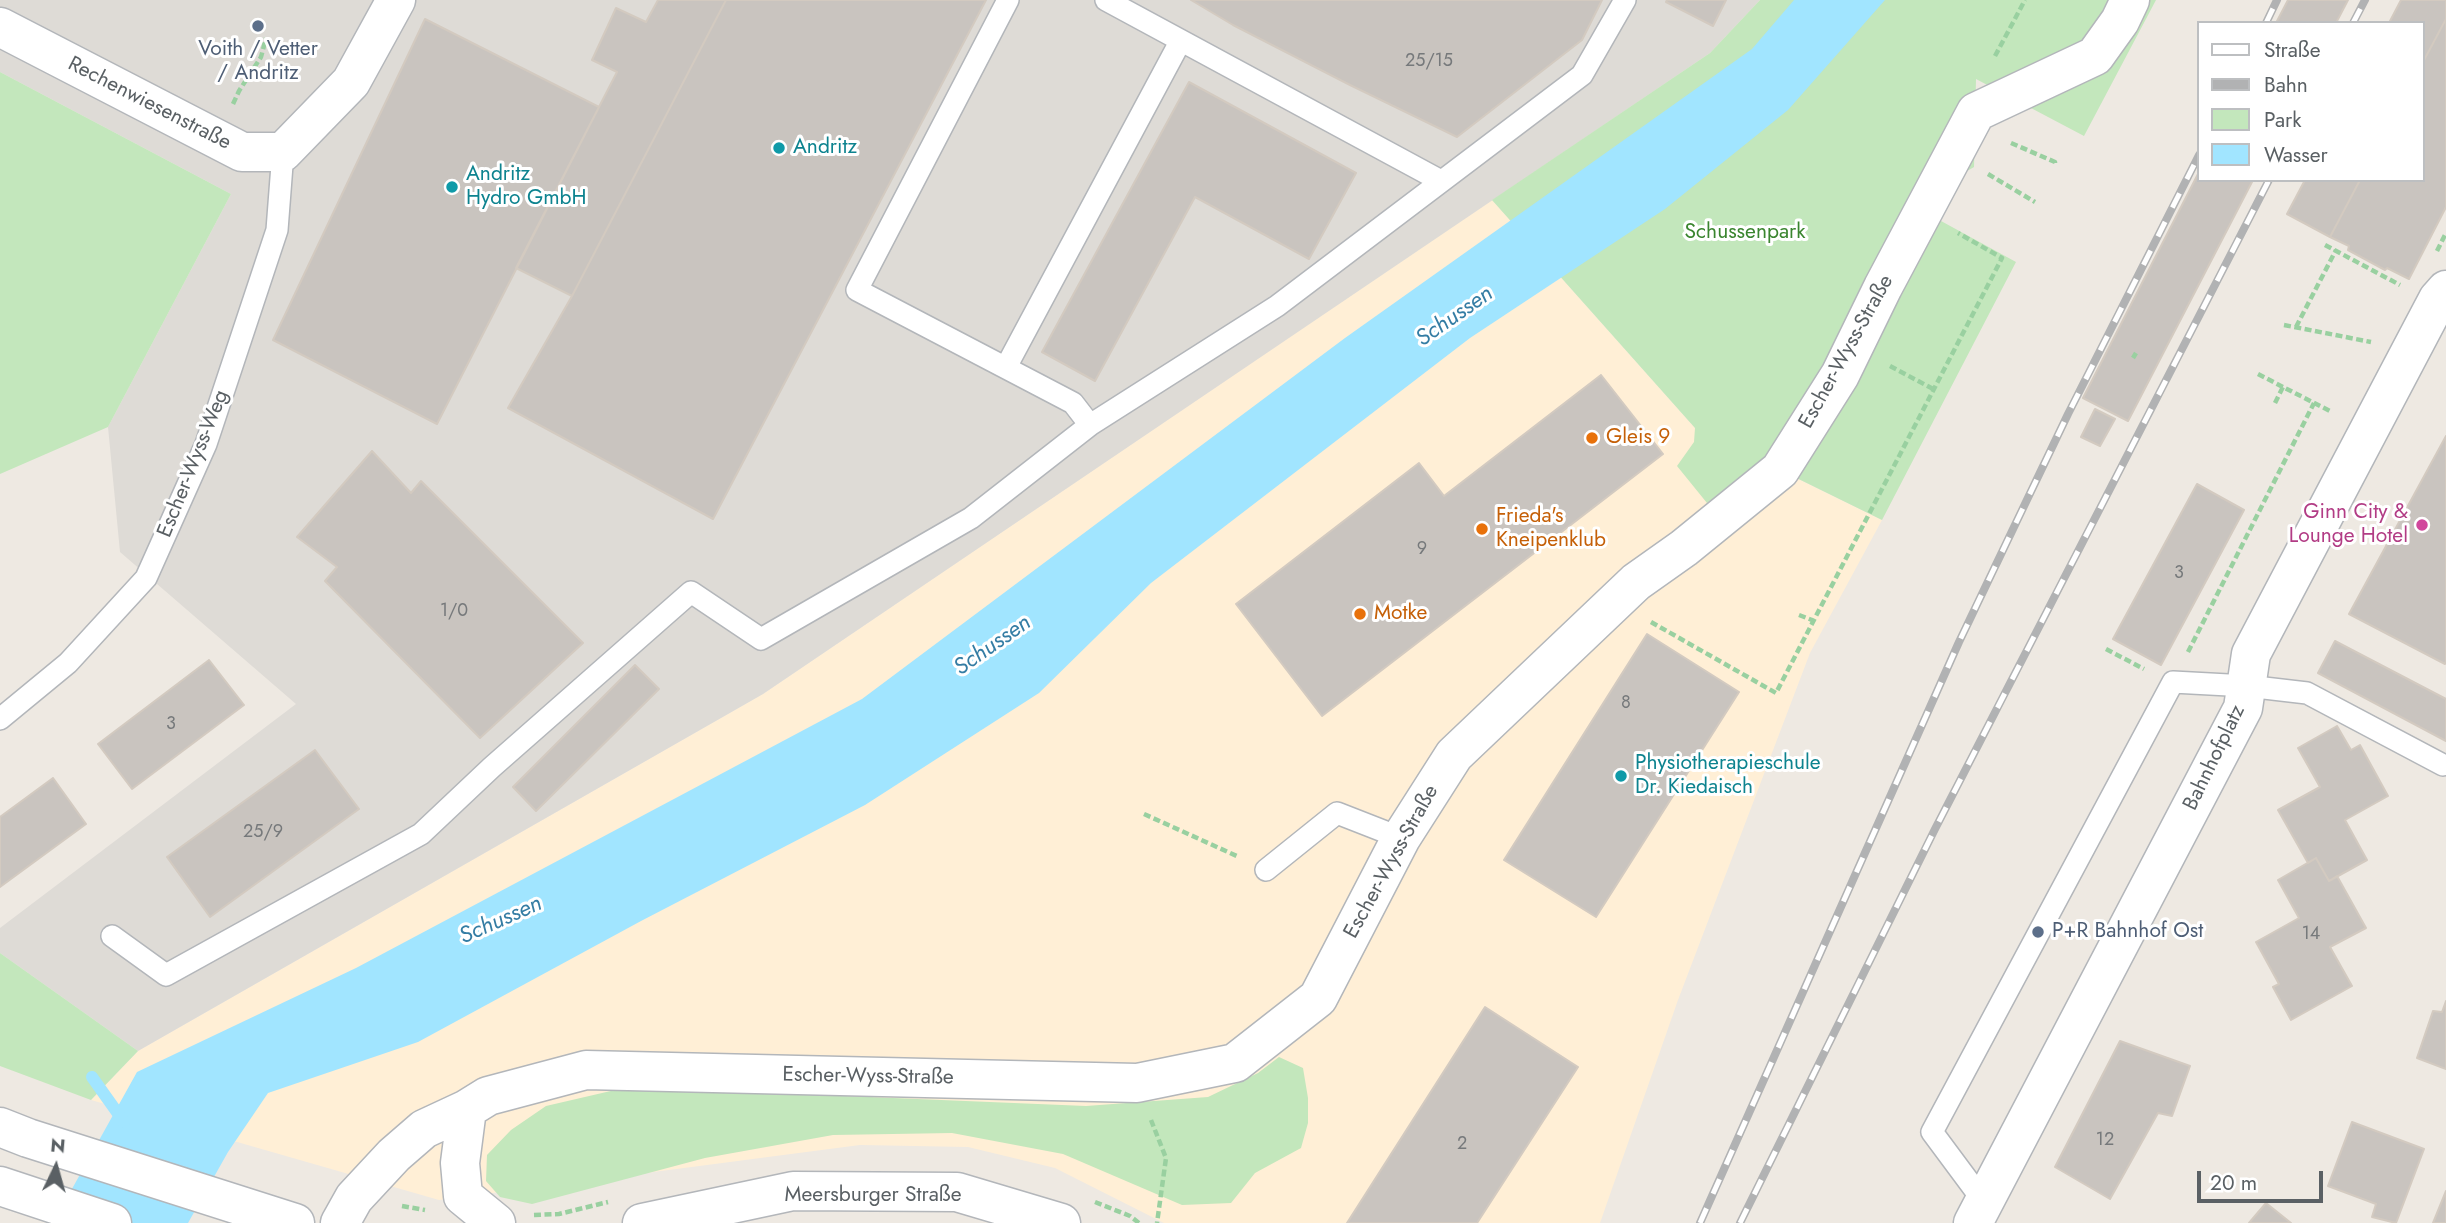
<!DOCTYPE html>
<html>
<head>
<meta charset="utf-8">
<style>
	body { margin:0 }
	#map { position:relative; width:2446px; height:1223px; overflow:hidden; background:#eee9e2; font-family:Jost,sans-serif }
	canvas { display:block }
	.legend { position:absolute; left:2197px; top:21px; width:228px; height:161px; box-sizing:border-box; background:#fff; border:2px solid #bdbfc1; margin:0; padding:9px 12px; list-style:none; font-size:21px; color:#5a6064 }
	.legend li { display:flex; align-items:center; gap:14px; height:35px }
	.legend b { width:35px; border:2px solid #bdbfc1 }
	.north { position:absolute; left:21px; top:1132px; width:70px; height:70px; -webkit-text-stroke:5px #fff; paint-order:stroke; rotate:5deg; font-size:19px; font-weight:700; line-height:28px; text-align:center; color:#5a6064 }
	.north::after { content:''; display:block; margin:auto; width:24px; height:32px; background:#5a6064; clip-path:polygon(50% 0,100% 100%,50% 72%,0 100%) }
	.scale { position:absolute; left:2197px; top:1171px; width:126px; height:32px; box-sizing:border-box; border:4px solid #5a6064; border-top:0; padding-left:9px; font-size:21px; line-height:24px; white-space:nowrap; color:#5a6064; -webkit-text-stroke:5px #fff; paint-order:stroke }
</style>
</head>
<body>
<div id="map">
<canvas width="2446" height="1223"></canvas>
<ul class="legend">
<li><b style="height:9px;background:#fff"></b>Straße</li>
<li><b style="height:9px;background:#b1b2b3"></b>Bahn</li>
<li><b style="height:19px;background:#c3e7bc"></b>Park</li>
<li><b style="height:19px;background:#a1e5ff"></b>Wasser</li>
</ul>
<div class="north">N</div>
<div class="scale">20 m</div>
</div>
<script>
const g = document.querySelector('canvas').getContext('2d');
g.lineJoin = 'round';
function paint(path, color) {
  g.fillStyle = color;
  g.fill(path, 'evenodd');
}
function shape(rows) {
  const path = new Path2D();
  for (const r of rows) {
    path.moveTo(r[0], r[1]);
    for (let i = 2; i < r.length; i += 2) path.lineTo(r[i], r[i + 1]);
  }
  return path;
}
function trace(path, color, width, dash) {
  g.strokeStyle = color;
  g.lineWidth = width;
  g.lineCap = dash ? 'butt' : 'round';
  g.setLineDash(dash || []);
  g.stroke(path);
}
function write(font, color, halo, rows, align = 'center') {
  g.font = font + ' Jost,sans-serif';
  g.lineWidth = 6;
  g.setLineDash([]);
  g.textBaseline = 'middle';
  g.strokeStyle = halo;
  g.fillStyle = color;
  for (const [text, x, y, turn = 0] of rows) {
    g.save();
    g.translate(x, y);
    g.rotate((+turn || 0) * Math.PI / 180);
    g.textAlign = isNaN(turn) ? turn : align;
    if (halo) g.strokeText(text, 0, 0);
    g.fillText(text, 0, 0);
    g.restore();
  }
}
paint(shape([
	[1492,200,1696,429,1882,520,1810,653,1678,1000,1600,1223,1164,1223,1055,1168,968,1147,860,1145,439,1200,91,1100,138,1051,763,694]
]), '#ffefd6');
paint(shape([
	[0,0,1760,0,1710,53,763,694,138,1051,0,953,0,928,296,704,120,552,108,427,231,194,0,72]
]), '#dedbd6');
paint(shape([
	[1760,0,2156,0,2084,136,1976,79,1974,167,1910,204,2016,262,1882,520,1766,463,1707,503,1677,466,1694,442,1695,428,1492,200,1710,53],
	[0,72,231,194,108,427,0,474],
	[0,953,138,1051,91,1100,0,1066],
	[1279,1057,1303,1068,1308,1098,1308,1123,1301,1148,1255,1173,1231,1203,1182,1205,1063,1154,952,1133,833,1135,705,1158,532,1204,500,1197,486,1181,487,1155,511,1130,546,1106,628,1087,1086,1106,1208,1097,1258,1073]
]), '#c3e7bc');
paint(shape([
	[1794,0,1885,0,1788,110,1665,209,1470,338,1151,583,1039,693,865,805,641,921,418,1042,268,1093,228,1152,188,1223,53,1223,137,1072,356,968,862,699,1345,338,1752,49]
]), '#a1e5ff');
trace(shape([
	[92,1077,124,1122]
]), '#a1e5ff', 12);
const building = shape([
	[658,0,726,0,572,296,516,268,617,72,592,60,616,8,646,22,658,0],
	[726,0,986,0,713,519,508,408,572,296,726,0],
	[1191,0,1602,0,1582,40,1457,137,1350,85,1233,25,1191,0],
	[1667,0,1726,0,1713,26,1666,2,1667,0],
	[2288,0,2348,0,2336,23,2276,23,2288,0],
	[2401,0,2446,0,2446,19,2423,62,2423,23,2389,23,2401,0],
	[425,19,599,107,437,424,273,340,425,19],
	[2446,19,2446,207,2409,279,2387,268,2385,270,2348,250,2349,246,2330,237,2360,180,2423,180,2423,62,2446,19],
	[1189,82,1356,173,1309,259,1195,197,1095,381,1042,352,1189,82],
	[2199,172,2199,180,2253,180,2128,421,2083,398,2199,172],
	[2305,180,2360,180,2330,237,2287,214,2305,180],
	[1601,375,1663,454,1322,716,1236,604,1419,463,1444,496,1601,375],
	[2095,409,2115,419,2100,446,2081,437,2095,409],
	[2446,436,2446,661,2445,664,2349,614,2446,436],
	[372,451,411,493,421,481,583,643,480,738,325,581,337,567,297,537,372,451],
	[2197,484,2244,510,2161,665,2113,639,2197,484],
	[1647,634,1739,692,1596,917,1504,860,1647,634],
	[2335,641,2446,699,2446,741,2318,673,2335,641],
	[209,660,244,705,132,789,98,744,209,660],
	[635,665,659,689,536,811,513,787,635,665],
	[2337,726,2351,750,2360,745,2388,796,2345,820,2367,860,2329,881,2316,858,2308,863,2278,810,2320,787,2298,748,2337,726],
	[315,750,359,809,210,917,167,857,315,750],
	[53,778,86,824,0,887,0,817,53,778],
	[2316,858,2329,881,2337,876,2366,928,2330,947,2352,986,2291,1020,2273,987,2279,984,2256,942,2299,918,2278,880,2316,858],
	[2446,1001,2446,1069,2417,1058,2433,1011,2442,1012,2446,1001],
	[1485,1007,1578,1067,1477,1223,1347,1223,1485,1007],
	[2120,1041,2190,1066,2172,1116,2158,1113,2110,1199,2055,1167,2120,1041],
	[2352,1122,2424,1149,2396,1223,2372,1217,2376,1204,2328,1186,2352,1122],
	[2446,1191,2446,1223,2433,1223,2446,1191],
	[2266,1203,2291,1223,2249,1223,2266,1203]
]);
paint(building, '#c9c4bf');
trace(building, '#d3cac0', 2);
const service = shape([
	[1008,0,857,290,1073,403,1090,425],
	[1106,0,1441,181],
	[1006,367,1180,42],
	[0,719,68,663,146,578,206,444,277,230,283,152],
	[1266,870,1337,813,1401,838],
	[112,936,166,975,421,834,492,767,691,592,761,639,971,518,1090,425,1277,306,1582,75,1625,0],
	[1984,1202,1932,1132,2173,682,2247,686,2307,693,2443,765]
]);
const minor = shape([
	[0,27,242,152,283,152,351,82,396,0],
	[467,1109,460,1163,463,1196,496,1223],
	[340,1223,354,1198,394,1155,424,1129,467,1109,488,1096,586,1070,1137,1083,1235,1063,1318,998,1401,838,1454,755,1636,582,1684,548,1780,470,1840,375,1883,287,1976,112,2095,56,2120,21,2130,0],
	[1973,1223,2243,708,2251,654,2438,299,2446,290]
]);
const tertiary = shape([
	[0,1127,28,1138,295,1223],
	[0,1186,112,1223],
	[642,1223,793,1191,957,1192,1061,1223]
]);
trace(service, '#b3b6ba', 24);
trace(minor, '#b3b6ba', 41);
trace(tertiary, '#b3b6ba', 41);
trace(shape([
	[1995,56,2025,0],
	[233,104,239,91,261,57,266,38],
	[2011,143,2055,162,2055,165],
	[1988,174,2035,202],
	[2325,245,2400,285],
	[2437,251,2446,233],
	[2284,325,2371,342],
	[2296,327,2336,250],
	[2133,358,2136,353],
	[1890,366,1935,390],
	[2258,374,2283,387],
	[2275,403,2283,387,2332,412],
	[1799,615,1812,620],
	[1651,622,1776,693,2002,258,1958,233],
	[2106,649,2144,669],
	[2188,652,2314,403],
	[1144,814,1239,857],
	[1151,1120,1166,1158,1157,1223],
	[1095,1202,1130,1216,1139,1223],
	[402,1206,425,1210],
	[534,1215,559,1214,608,1202]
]), '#99d0a0', 4.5, [7, 3.5]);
trace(service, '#fff', 21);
trace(minor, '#fff', 38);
trace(tertiary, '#fff', 38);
const rail = shape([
	[2266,23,2277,0],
	[2353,23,2365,0],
	[1700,1223,1959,642,2068,414,2199,155],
	[1740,1223,1935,829,2269,180]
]);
trace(rail, '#b1b2b3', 8);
trace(rail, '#fff', 5, [16]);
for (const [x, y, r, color] of [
	[258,26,7,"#5c6f8a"],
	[779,148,7,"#0f9aa8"],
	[452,187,7,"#0f9aa8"],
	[1592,438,7,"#e8710a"],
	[2422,525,7,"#d1479c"],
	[1482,529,7,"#e8710a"],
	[1360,614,7,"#e8710a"],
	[1621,776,7,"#0f9aa8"],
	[2038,932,7,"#5c6f8a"]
]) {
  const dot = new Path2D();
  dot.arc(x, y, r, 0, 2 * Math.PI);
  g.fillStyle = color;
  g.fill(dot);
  trace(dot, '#fff', 2.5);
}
write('18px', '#76797b', null, [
	["25/15",1429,62],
	["9",1422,550],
	["3",2179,574],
	["1/0",454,612],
	["8",1626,704],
	["3",171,725],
	["25/9",263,833],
	["14",2311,935],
	["12",2105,1141],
	["2",1462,1145]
]);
write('21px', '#4e5e75', '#fff', [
	["Voith / Vetter",258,50],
	["/ Andritz",258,74],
	["P+R Bahnhof Ost",2052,932,"left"]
]);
write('21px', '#5a6064', '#fff', [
	["Rechenwiesenstraße",149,104,27],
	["Escher-Wyss-Straße",1847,352,-61],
	["Escher-Wyss-Weg",194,464,-68],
	["Bahnhofplatz",2215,758,-64],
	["Escher-Wyss-Straße",1392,862,-61],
	["Escher-Wyss-Straße",868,1077,1],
	["Meersburger Straße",873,1196]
]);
write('21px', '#0d838f', '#fff', [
	["Andritz",793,148],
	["Andritz",466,175],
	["Hydro GmbH",466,199],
	["Physiotherapieschule",1635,764],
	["Dr. Kiedaisch",1635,788]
], 'left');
write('21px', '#3a852f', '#fff', [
	["Schussenpark",1745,233]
]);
write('21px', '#c56008', '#fff', [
	["Gleis 9",1606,438],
	["Frieda's",1496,517],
	["Kneipenklub",1496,541],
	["Motke",1374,614]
], 'left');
write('21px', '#b23c85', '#fff', [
	["Ginn City &",2408,513],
	["Lounge Hotel",2408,537]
], 'right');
write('italic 23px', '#347da4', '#fff', [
	["Schussen",1455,317,-35],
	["Schussen",993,646,-35],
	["Schussen",501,921,-24]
]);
</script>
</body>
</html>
